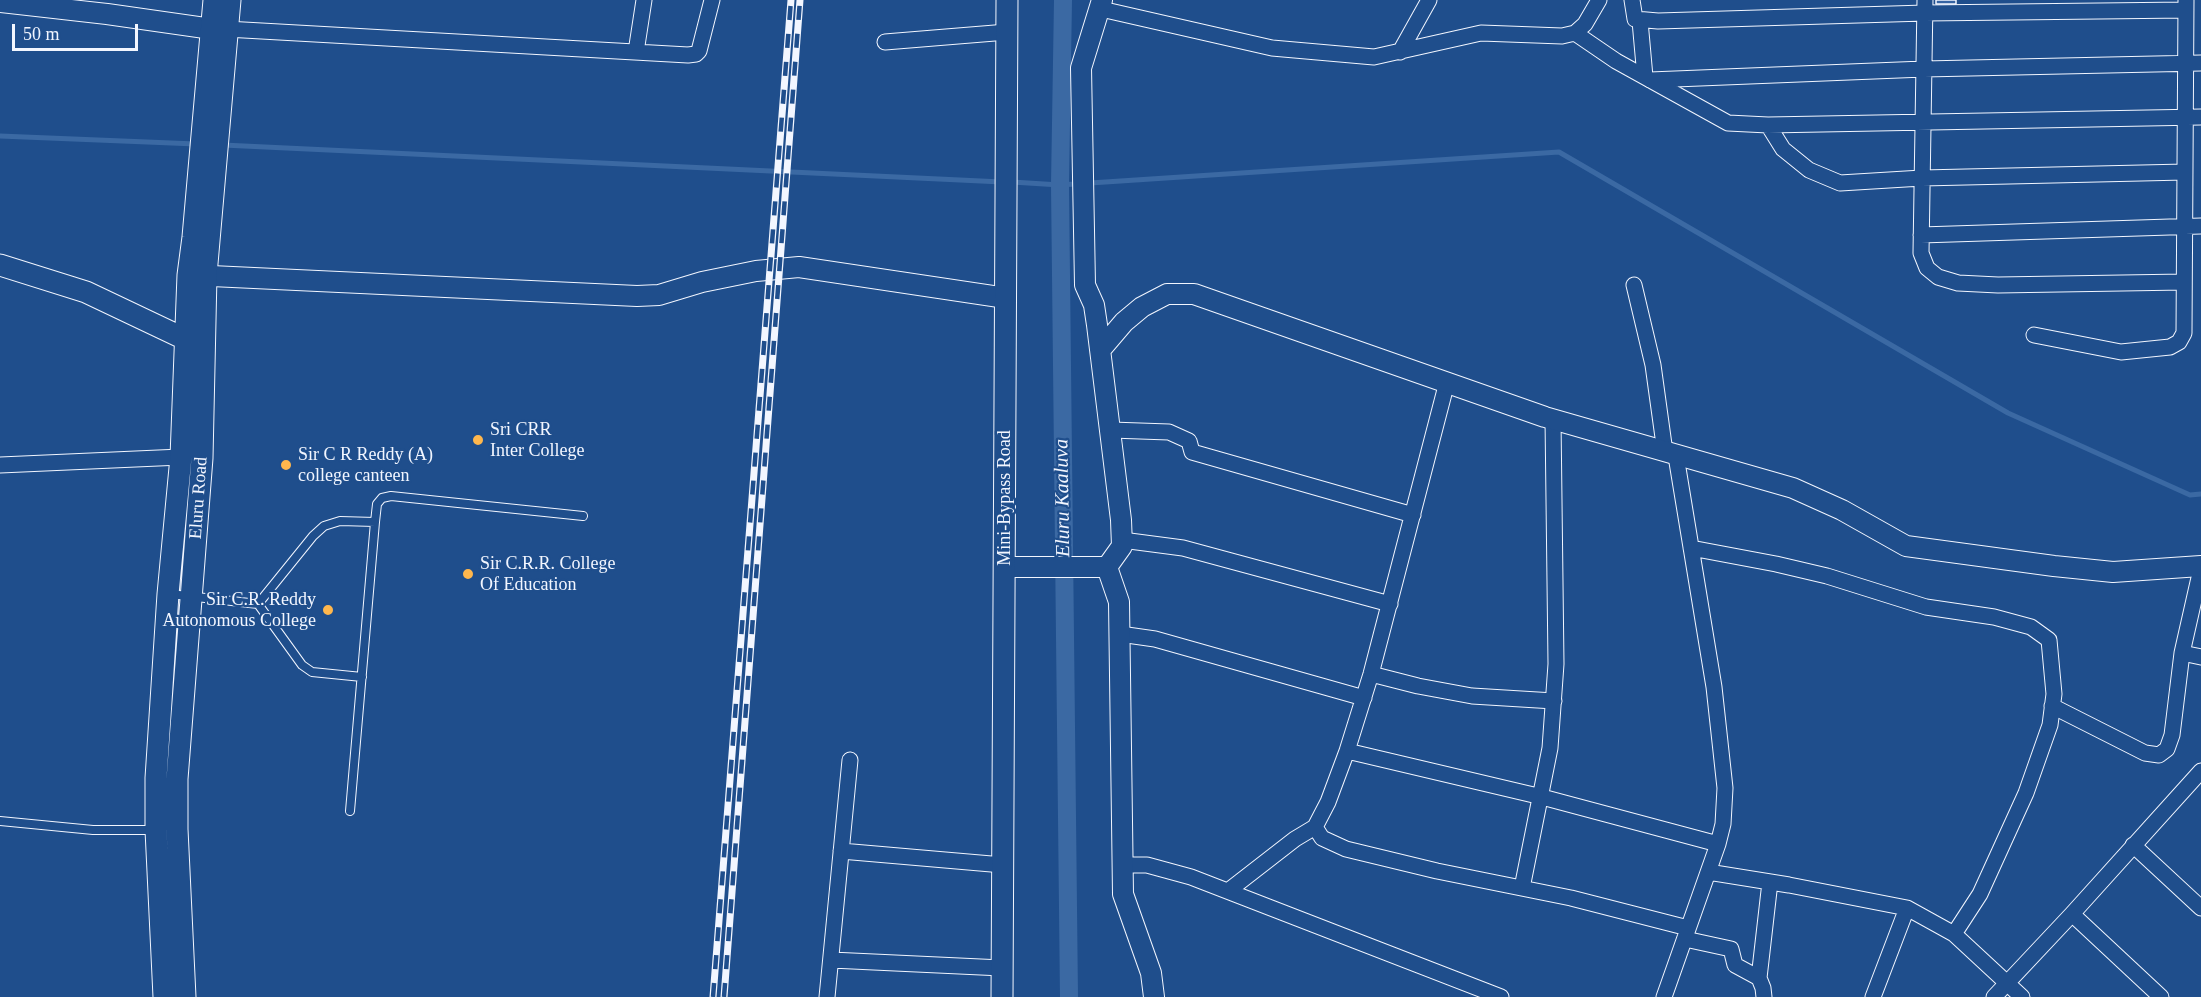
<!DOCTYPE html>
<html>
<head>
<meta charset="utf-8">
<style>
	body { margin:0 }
	#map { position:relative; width:2201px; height:997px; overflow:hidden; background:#1f4e8c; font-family:Georgia,serif }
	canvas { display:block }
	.scale { position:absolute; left:12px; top:24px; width:126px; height:27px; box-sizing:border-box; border:3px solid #f2f6ff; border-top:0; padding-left:8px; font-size:18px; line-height:21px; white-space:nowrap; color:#f2f6ff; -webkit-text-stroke:4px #1f4e8c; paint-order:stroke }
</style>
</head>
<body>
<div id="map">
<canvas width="2201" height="997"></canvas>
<div class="scale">50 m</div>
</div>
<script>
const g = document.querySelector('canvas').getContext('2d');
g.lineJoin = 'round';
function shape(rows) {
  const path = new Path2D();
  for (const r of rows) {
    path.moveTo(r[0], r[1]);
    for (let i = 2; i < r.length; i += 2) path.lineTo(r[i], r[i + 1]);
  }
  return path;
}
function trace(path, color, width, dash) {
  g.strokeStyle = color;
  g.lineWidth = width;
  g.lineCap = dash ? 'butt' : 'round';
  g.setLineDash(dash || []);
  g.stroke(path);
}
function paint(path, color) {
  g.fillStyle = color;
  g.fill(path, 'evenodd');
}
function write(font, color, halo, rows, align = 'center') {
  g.font = font + ' Georgia,serif';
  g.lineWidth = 4.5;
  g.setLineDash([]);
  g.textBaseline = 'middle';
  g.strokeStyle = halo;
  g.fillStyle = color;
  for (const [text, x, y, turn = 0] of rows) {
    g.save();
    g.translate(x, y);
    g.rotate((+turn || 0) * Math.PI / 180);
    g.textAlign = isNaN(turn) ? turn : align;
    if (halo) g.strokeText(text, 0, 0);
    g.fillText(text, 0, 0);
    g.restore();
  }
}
trace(shape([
	[0,136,196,144],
	[223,145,1002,182],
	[1012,182,1060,185,1559,152,2008,413,2190,495,2201,494]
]), '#3b69a3', 5);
trace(shape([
	[1063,0,1060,185,1069,997]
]), '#3b69a3', 18);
const building = shape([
	[1936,0,1956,0,1956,4,1936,4,1936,0]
]);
paint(building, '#3563a3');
trace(building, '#f2f6ff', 1.5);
const service = shape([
	[170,594,258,604],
	[362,677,312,672,302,665,258,604,313,536,324,526,340,521,375,522],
	[350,811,375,522,377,504,382,498,391,496,583,516],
	[0,821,93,830,154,830]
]);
const minor = shape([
	[1632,0,1635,19,1658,21,1925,13,2186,10],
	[1925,0,1921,253,1927,268,1938,277,1958,283,1998,285,2184,282],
	[1101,9,1272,48,1374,57,1481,33,1562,36,1575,33,1585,24,1599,0],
	[1640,21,1645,77],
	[226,29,688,55,696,54,699,51,712,0],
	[1575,33,1616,61,1728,123,1768,125,2201,117],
	[885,42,1007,32],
	[636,52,644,0],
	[1400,52,1429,0],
	[1650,80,1924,69,2201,63],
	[1768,125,1783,149,1809,170,1840,183,1922,178,2185,172],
	[1921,235,2201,226],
	[1634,285,1653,365,1665,452],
	[2034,335,2121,352,2170,347,2179,342,2184,333,2186,0],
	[1111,430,1169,432,1189,441,1192,452,1413,515],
	[0,465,181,457],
	[1122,540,1183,548,1390,604],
	[1691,548,1776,564,1827,576,1926,607,1994,617,2031,627,2049,640,2054,694,2050,725,2026,793,1980,894,1954,934],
	[1120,634,1155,639,1364,698],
	[2182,653,2201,657],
	[1371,674,1418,686,1472,696,1554,701],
	[2052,706,2145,753,2159,755,2167,749,2172,735,2182,653,2201,569],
	[1347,751,1542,797,1718,844],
	[1315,827,1322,838,1346,849,1437,871,1571,898,1688,928],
	[2133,845,2201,908],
	[841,851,1003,865],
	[1123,865,1147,865,1191,877,1501,997],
	[1708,872,1789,885,1907,908,1954,934,2022,997],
	[1522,888,1550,748,1556,664,1553,419],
	[1228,891,1295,839,1315,827,1328,802,1347,751,1371,674,1447,382],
	[2072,914,2161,997],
	[1685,939,1731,949,1735,965,1759,978,1763,988,1764,997],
	[831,960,1002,968],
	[1759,978,1770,882],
	[827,997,850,760],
	[1664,997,1718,844,1723,824,1725,788,1714,687,1676,456],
	[1873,997,1907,908],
	[1994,997,2072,914,2201,771]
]);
const tertiary = shape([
	[1102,0,1081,68,1085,285,1094,305,1097,325,1121,520,1122,546,1107,567],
	[0,2,107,14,212,29,226,29],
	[190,275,637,296,659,295,702,282,756,271,799,267,1006,298],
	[1101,349,1124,322,1142,307,1167,294,1194,294,1545,417,1793,488,1842,510,1906,546,2054,566,2113,572,2201,566],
	[1004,567,1107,567],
	[1107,567,1119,602,1123,894,1151,973,1154,997]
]);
const secondary = shape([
	[0,265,86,292,185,339],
	[164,997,156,830,156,778,168,594,181,457,188,275,193,237,214,0],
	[185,997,177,829,177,779,202,458,206,275,230,0],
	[1002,997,1007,0]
]);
trace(service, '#f2f6ff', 10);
trace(minor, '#f2f6ff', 17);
trace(tertiary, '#f2f6ff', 22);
trace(secondary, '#f2f6ff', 23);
trace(service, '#1f4e8c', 8);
trace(minor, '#1f4e8c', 15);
trace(tertiary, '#1f4e8c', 20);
trace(secondary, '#1f4e8c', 21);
const rail = shape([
	[713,997,791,0],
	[724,997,800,0]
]);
trace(rail, '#f2f6ff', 7);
trace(rail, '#1f4e8c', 4.5, [14]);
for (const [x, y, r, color] of [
	[478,440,6,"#ffb74d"],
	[286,465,6,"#ffb74d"],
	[468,574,6,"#ffb74d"],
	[328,610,6,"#ffb74d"]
]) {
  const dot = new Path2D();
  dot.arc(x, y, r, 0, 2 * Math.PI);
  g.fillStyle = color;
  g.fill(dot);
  trace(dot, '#1f4e8c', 2);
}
write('18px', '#f2f6ff', '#1f4e8c', [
	["Sri CRR",490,430],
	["Inter College",490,451],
	["Sir C R Reddy (A)",298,455],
	["college canteen",298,476],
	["Sir C.R.R. College",480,564],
	["Of Education",480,585],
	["Sir C.R. Reddy",316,600,"right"],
	["Autonomous College",316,621,"right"]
], 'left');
write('18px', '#f2f6ff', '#1f4e8c', [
	["Eluru Road",199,498,-86],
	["Mini-Bypass Road",1005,498,-90]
]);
write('italic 20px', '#f2f6ff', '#1f4e8c', [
	["Eluru Kaaluva",1063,498,-91]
]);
</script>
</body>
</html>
